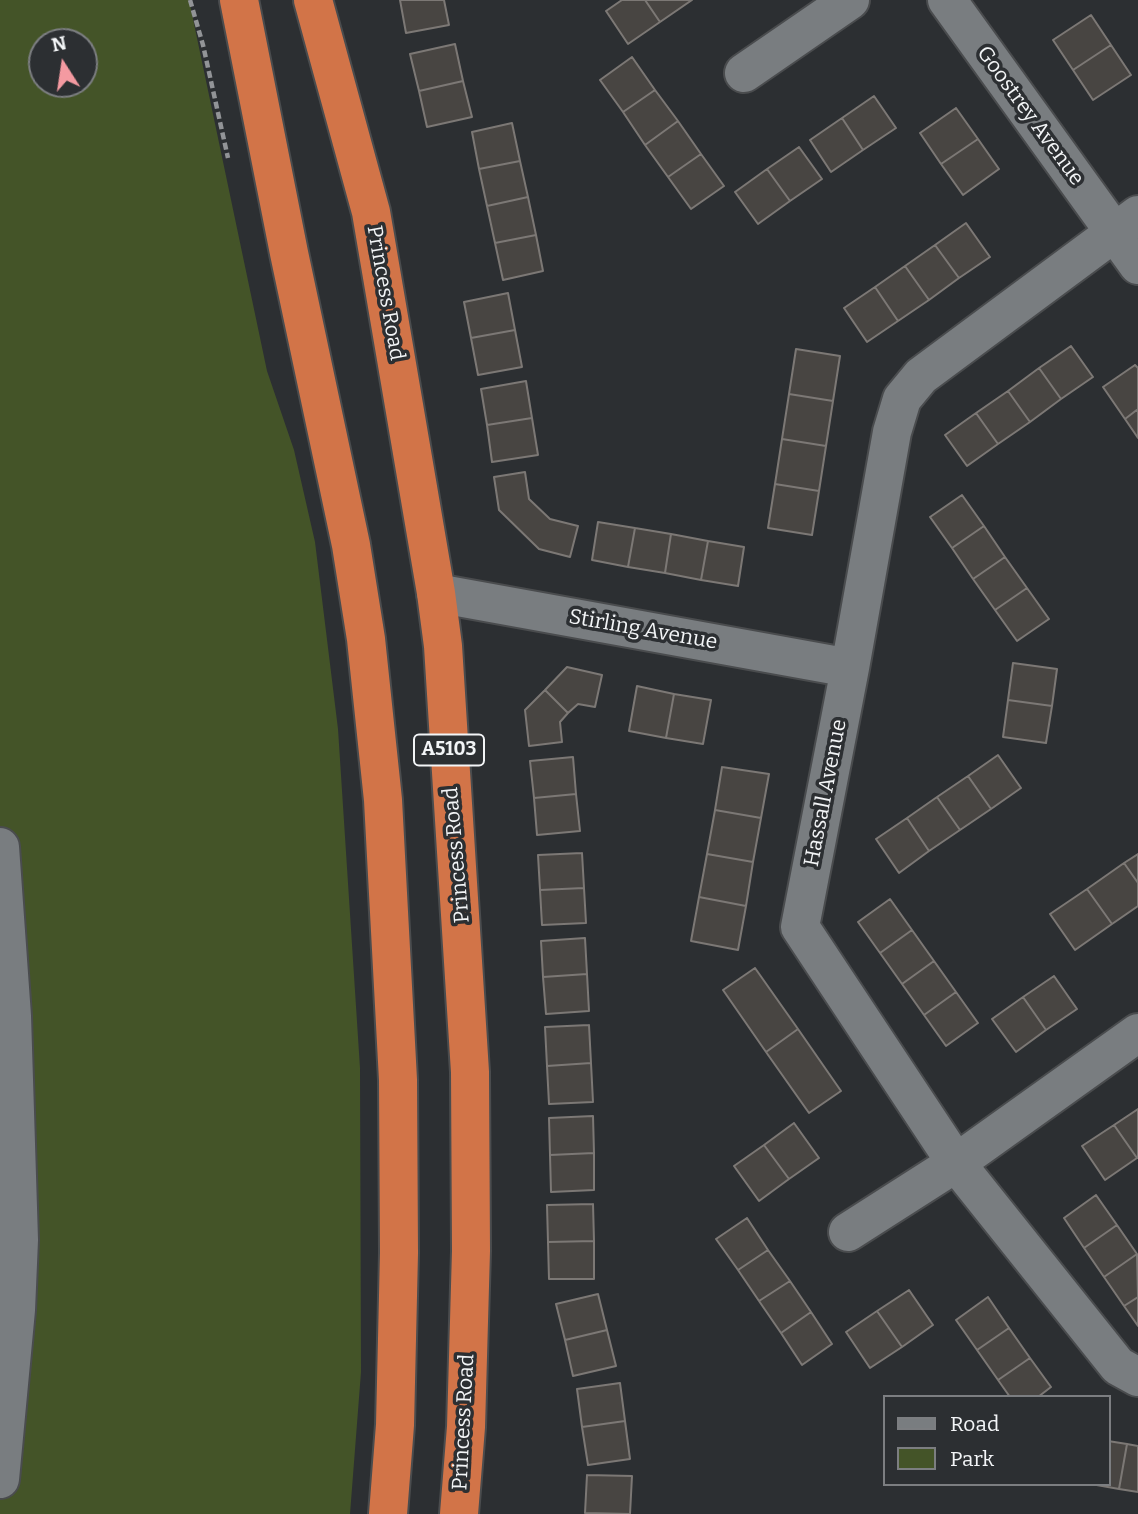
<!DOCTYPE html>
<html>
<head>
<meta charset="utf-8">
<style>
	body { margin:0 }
	#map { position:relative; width:1138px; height:1514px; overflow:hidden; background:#2c2f32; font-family:Bitter,serif }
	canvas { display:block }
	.legend { position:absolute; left:883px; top:1395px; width:228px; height:91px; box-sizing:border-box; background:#2c2f32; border:2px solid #7c7e81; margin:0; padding:9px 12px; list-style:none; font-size:21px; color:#f3f5f7 }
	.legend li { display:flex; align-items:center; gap:14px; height:35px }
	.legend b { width:35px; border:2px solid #7c7e81 }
	.north { position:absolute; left:28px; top:28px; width:70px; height:70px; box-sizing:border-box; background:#2c2f32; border:2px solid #7c7e81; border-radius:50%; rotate:348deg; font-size:19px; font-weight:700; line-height:28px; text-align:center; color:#f3f5f7 }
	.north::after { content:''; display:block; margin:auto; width:24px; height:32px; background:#f49aa1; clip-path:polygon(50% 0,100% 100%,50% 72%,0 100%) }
</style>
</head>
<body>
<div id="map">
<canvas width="1138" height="1514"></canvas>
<ul class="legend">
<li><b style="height:9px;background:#797d80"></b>Road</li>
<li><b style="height:19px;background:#445428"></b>Park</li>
</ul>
<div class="north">N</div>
</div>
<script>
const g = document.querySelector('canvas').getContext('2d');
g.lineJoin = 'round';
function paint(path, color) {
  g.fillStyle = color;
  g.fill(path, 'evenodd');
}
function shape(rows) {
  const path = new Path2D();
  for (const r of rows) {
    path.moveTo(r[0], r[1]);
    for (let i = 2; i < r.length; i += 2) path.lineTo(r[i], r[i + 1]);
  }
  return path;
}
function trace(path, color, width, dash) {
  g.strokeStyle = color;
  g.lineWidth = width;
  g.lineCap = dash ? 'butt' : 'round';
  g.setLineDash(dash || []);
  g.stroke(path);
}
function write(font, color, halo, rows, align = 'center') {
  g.font = font + ' Bitter,serif';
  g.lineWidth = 7;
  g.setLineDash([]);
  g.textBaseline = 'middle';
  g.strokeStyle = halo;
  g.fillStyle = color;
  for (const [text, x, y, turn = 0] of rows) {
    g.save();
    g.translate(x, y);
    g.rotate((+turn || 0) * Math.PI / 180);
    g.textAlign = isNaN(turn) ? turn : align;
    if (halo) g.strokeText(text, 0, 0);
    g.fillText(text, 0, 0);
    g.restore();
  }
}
paint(shape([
	[0,0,189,0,267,371,294,450,315,542,338,729,360,1068,361,1372,350,1514,0,1514],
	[42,42,84,42,84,84,42,84]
]), '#445428');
const building = shape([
	[400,0,444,0,449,25,406,33,400,0],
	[622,0,645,0,660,22,628,44,606,11,622,0],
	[645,0,692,0,660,22,645,0],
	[1091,15,1111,45,1073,70,1053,40,1091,15],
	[455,44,463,81,419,91,410,54,455,44],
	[1111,45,1131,75,1093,100,1073,70,1111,45],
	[632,57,655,90,623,112,600,80,632,57],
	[463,81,472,117,427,127,419,91,463,81],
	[655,90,678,121,645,145,623,112,655,90],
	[874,96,896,128,863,150,842,118,874,96],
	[956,108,978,139,941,164,920,133,956,108],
	[842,118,863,150,831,172,810,140,842,118],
	[678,121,701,154,668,177,645,145,678,121],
	[512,123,520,161,479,169,472,132,512,123],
	[978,139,999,169,963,195,941,164,978,139],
	[799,147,822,179,790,201,767,169,799,147],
	[701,154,724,186,691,209,668,177,701,154],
	[520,161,528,197,487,206,479,169,520,161],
	[767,169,790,201,758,224,735,192,767,169],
	[528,197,536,235,495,243,487,206,528,197],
	[966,223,990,257,959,278,935,245,966,223],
	[536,235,543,271,503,280,495,243,536,235],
	[935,245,959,278,929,300,905,266,935,245],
	[905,266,929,300,898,321,875,287,905,266],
	[875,287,898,321,867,342,844,308,875,287],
	[508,293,515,330,471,338,464,302,508,293],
	[515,330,522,367,478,375,471,338,515,330],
	[1071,346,1093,377,1061,399,1039,368,1071,346],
	[796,349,840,356,833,401,789,394,796,349],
	[1135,365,1138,368,1138,409,1125,419,1103,387,1135,365],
	[1039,368,1061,399,1030,422,1008,391,1039,368],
	[526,381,532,418,487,425,481,389,526,381],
	[1008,391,1030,422,998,444,976,413,1008,391],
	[789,394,833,401,826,446,782,439,789,394],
	[1138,409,1138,438,1125,419,1138,409],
	[976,413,998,444,967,466,945,435,976,413],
	[532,418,538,455,492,462,487,425,532,418],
	[782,439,826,446,819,491,775,484,782,439],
	[525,472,529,499,550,519,578,526,570,557,539,549,499,510,494,477,525,472],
	[775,484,819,491,812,535,768,528,775,484],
	[962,495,984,526,952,548,930,517,962,495],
	[598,522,635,528,628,567,592,560,598,522],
	[984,526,1005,557,973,579,952,548,984,526],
	[635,528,671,534,665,573,628,567,635,528],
	[671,534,708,541,701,580,665,573,671,534],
	[708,541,744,547,738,586,701,580,708,541],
	[1005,557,1027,588,995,610,973,579,1005,557],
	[1027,588,1049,619,1017,641,995,610,1027,588],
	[1013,663,1057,669,1052,706,1008,700,1013,663],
	[567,667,602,675,595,707,578,704,568,713,545,690,567,667],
	[637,686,674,694,666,738,629,731,637,686],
	[545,690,568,713,560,722,562,742,529,746,525,710,545,690],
	[674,694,711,700,703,744,666,738,674,694],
	[1008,700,1052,706,1046,743,1003,737,1008,700],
	[998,755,1021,788,991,809,968,776,998,755],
	[573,757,576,794,534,798,530,761,573,757],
	[722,767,769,774,761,818,715,810,722,767],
	[968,776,991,809,960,830,937,797,968,776],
	[576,794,580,831,537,835,534,798,576,794],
	[937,797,960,830,929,851,907,818,937,797],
	[715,810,761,818,753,862,707,854,715,810],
	[907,818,929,851,899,873,876,839,907,818],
	[582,853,584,888,540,890,538,855,582,853],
	[707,854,753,862,746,906,699,897,707,854],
	[1138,854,1138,883,1124,863,1138,854],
	[1124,863,1138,883,1138,906,1112,924,1087,889,1124,863],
	[584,888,586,923,542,925,540,890,584,888],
	[1087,889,1112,924,1075,950,1050,914,1087,889],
	[699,897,746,906,738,950,691,941,699,897],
	[890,899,912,930,880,953,858,922,890,899],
	[912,930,934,961,902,984,880,953,912,930],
	[585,938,587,974,543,977,541,941,585,938],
	[934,961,956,992,924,1015,902,984,934,961],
	[755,968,798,1029,766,1052,723,990,755,968],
	[587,974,589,1011,546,1014,543,977,587,974],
	[1054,976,1077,1009,1046,1030,1023,997,1054,976],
	[956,992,978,1023,946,1046,924,1015,956,992],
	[1023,997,1046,1030,1016,1052,992,1019,1023,997],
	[589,1025,591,1063,547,1066,545,1027,589,1025],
	[798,1029,841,1091,809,1113,766,1052,798,1029],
	[591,1063,593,1102,549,1104,547,1066,591,1063],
	[1138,1109,1138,1158,1137,1158,1114,1125,1138,1109],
	[593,1116,594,1153,550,1155,549,1118,593,1116],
	[794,1123,819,1158,789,1179,764,1145,794,1123],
	[1114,1125,1137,1158,1105,1180,1082,1146,1114,1125],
	[764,1145,789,1179,759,1201,734,1166,764,1145],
	[594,1153,594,1190,551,1192,550,1155,594,1153],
	[1096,1195,1117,1225,1084,1248,1064,1218,1096,1195],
	[593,1204,594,1241,548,1242,547,1205,593,1204],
	[747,1218,768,1250,738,1270,716,1239,747,1218],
	[1117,1225,1137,1254,1104,1277,1084,1248,1117,1225],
	[594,1241,594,1279,549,1279,548,1242,594,1241],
	[768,1250,790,1281,759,1301,738,1270,768,1250],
	[1137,1254,1138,1297,1124,1306,1104,1277,1137,1254],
	[790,1281,811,1312,781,1333,759,1301,790,1281],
	[909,1290,933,1325,902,1347,877,1311,909,1290],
	[598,1294,607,1330,565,1340,556,1304,598,1294],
	[988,1297,1009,1328,977,1350,956,1320,988,1297],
	[1138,1297,1138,1326,1124,1306,1138,1297],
	[877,1311,902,1347,870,1368,846,1332,877,1311],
	[811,1312,832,1344,802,1365,781,1333,811,1312],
	[1009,1328,1030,1358,998,1380,977,1350,1009,1328],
	[607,1330,616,1366,573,1376,565,1340,607,1330],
	[1030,1358,1051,1387,1038,1397,1010,1397,998,1380,1030,1358],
	[620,1383,625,1421,582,1427,577,1389,620,1383],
	[625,1421,630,1459,588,1465,582,1427,625,1421],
	[1108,1441,1127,1444,1119,1489,1091,1484,1108,1484,1108,1441],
	[1127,1444,1138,1446,1138,1492,1119,1489,1127,1444],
	[587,1475,632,1476,630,1514,585,1513,587,1475]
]);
paint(building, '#484542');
trace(building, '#7c7875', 2);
const minor = shape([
	[947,0,1138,265],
	[744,73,850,0],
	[1138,215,921,376,902,399,892,432,850,668,800,927,956,1163,1118,1366,1138,1377],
	[436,593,850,668],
	[0,847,12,1016,19,1240,16,1310,0,1479],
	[848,1232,956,1163,1138,1033]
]);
const trunk = shape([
	[239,0,289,253,351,545,366,639,383,800,398,1080,399,1253,395,1425,388,1514],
	[313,0,371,212,436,593,443,646,470,1072,471,1251,466,1427,459,1514]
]);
trace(minor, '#4a4c4e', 42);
trace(trunk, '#4a4c4e', 42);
trace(shape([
	[190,0,203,45,228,158]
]), '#929497', 4.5, [7, 3.5]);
trace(minor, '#797d80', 38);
trace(trunk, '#d27448', 38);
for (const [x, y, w] of [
	[449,750,70]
]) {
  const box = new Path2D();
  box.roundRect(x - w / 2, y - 15.5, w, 31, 5);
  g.fillStyle = '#2c2f32';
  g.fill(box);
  trace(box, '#f3f5f7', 2);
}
write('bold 19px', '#f3f5f7', null, [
	["A5103",449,750]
]);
write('21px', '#f3f5f7', '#2c2f32', [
	["Goostrey Avenue",1030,116,54],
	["Princess Road",385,293,80],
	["Stirling Avenue",643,630,10],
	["Hassall Avenue",826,793,-79],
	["Princess Road",457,855,-95],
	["Princess Road",464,1422,-87]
]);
</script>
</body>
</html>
